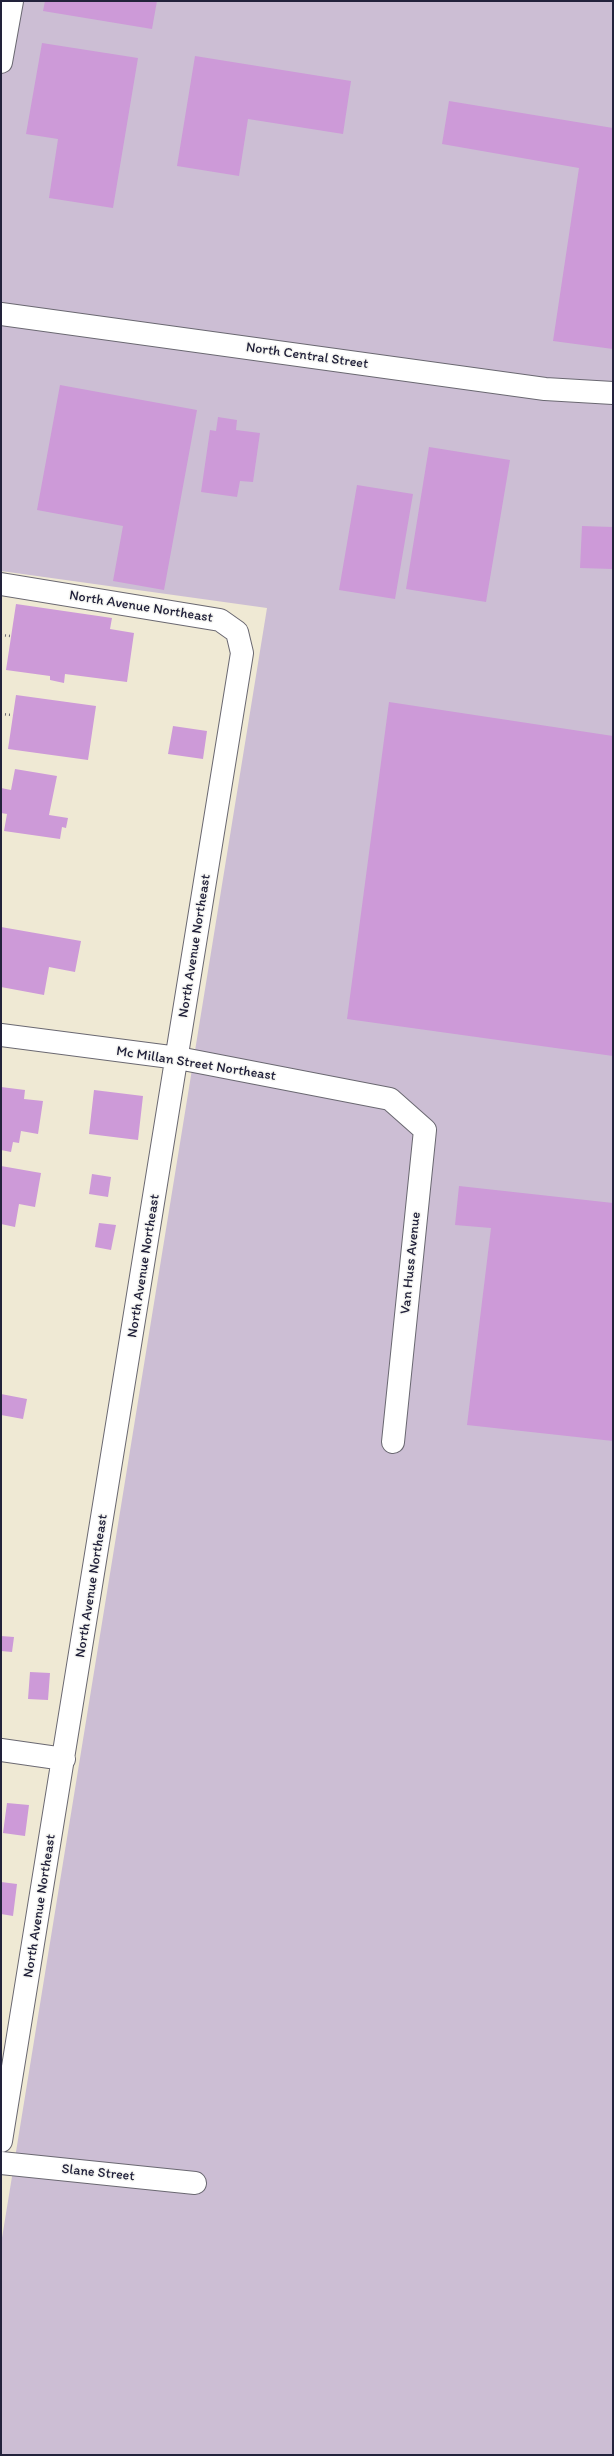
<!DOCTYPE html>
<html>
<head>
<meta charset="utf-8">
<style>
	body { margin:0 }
	#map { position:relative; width:614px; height:2456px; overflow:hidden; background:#efe9d4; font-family:Itim,sans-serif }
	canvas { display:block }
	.frame { position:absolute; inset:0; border:2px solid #22223b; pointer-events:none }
</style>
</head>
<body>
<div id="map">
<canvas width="614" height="2456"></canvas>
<div class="frame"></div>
</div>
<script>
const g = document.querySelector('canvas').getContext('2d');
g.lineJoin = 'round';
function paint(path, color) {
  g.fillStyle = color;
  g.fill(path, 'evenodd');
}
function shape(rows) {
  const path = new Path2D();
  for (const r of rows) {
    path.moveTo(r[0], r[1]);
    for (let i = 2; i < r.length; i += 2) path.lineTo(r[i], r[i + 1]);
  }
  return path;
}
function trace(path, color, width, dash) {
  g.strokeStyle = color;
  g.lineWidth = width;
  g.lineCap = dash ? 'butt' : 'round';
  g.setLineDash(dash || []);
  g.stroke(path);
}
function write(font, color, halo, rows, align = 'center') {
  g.font = font + ' Itim,sans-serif';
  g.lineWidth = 3;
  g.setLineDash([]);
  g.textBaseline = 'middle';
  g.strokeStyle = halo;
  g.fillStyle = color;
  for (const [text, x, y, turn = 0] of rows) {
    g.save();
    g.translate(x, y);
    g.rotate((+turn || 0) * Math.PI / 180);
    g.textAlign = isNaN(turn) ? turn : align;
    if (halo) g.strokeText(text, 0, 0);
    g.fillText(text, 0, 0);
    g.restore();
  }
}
paint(shape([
	[1,1,613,1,613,2455,1,2455,1,2244,267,608,1,571]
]), '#ccbed4');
paint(shape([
	[45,1,157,1,152,29,43,11],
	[42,43,138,58,113,208,49,198,58,139,26,134],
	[195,56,351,81,343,134,248,119,239,176,177,166],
	[449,101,613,128,613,349,553,341,579,168,442,144],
	[60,385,197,410,164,590,113,581,123,526,37,510],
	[218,417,237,420,236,430,260,433,253,482,240,481,237,497,201,492,210,430,216,431],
	[429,447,510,460,486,602,406,589],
	[357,485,413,494,395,599,339,590],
	[582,526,613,527,613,569,580,568],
	[16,604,112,618,110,629,134,633,127,682,65,674,64,683,50,680,50,676,6,670],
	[16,695,96,706,88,760,8,749],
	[389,702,613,736,613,1056,347,1019],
	[173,726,207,731,203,759,168,754],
	[15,769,57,776,49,815,68,818,66,828,62,827,60,839,4,831,7,814,1,813,1,788,11,790],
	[1,927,81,941,75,972,49,967,44,995,1,987],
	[1,1087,25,1090,24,1099,43,1101,38,1134,21,1131,19,1143,13,1142,11,1152,1,1150],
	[94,1090,143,1096,138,1140,89,1134],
	[1,1166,41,1173,35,1207,19,1204,15,1227,1,1224],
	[92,1174,111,1177,108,1197,89,1194],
	[459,1186,613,1203,613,1441,467,1425,491,1228,455,1225],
	[99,1223,116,1225,111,1250,95,1247],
	[1,1394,27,1399,23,1419,1,1415],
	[1,1636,14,1637,12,1652,1,1651],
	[30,1672,50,1673,48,1700,28,1699],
	[7,1803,29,1805,25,1836,3,1833],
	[1,1882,17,1884,13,1916,1,1914]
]), '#cd9ad8');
const minor = shape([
	[1,62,12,1],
	[1,584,220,620,237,632,242,653,1,2141],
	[1,1035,178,1058,390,1099,425,1130,393,1442],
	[1,1750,64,1759],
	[1,2163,195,2183]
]);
const major = shape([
	[1,314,545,389,613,393]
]);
trace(minor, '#6a6871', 24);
trace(major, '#6a6871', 24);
trace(shape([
	[1,635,11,636],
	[1,714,13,715]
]), '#6a6871', 2.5, [1, 3]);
trace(minor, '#fff', 22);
trace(major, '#fff', 22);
write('14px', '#22223b', '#f6f6f2', [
	["North Central Street",307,356,8],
	["North Avenue Northeast",141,607,9],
	["North Avenue Northeast",195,946,-81],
	["Mc Millan Street Northeast",196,1064,9],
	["Van Huss Avenue",411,1263,-84],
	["North Avenue Northeast",144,1266,-81],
	["North Avenue Northeast",92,1586,-81],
	["North Avenue Northeast",40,1906,-81],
	["Slane Street",98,2173,6]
]);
</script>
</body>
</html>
